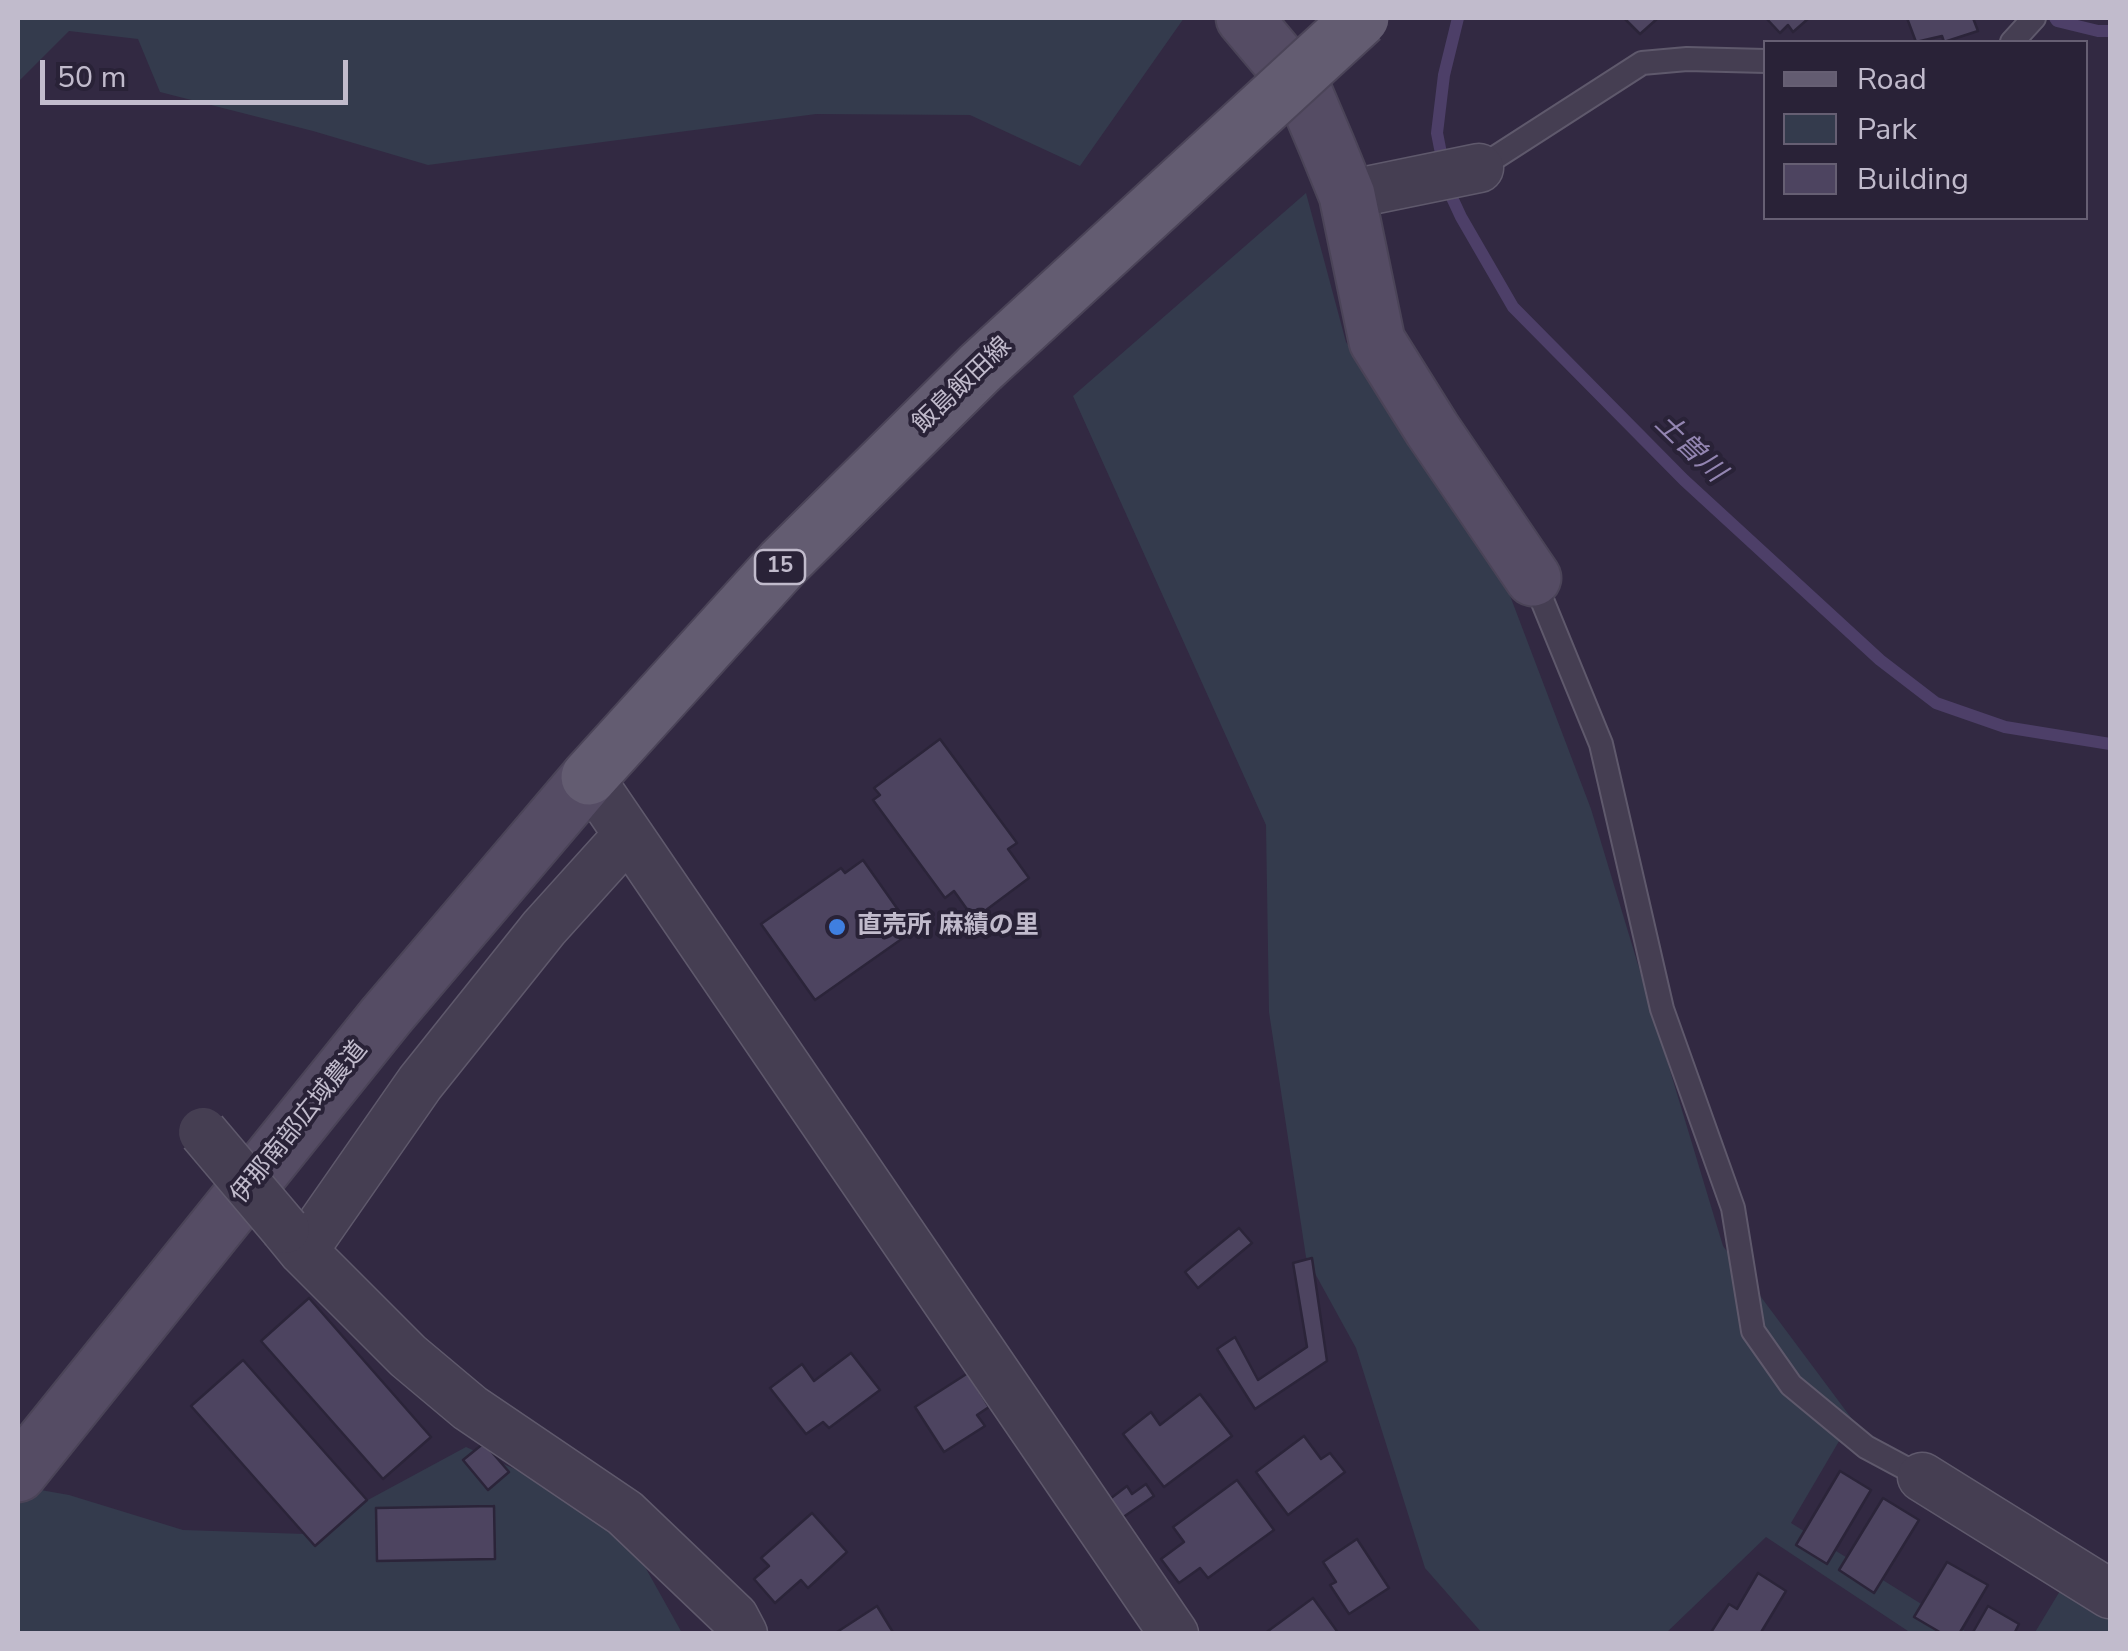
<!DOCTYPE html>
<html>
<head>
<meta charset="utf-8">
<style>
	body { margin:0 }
	#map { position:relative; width:2128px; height:1651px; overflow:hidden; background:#322942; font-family:"Nunito Sans",sans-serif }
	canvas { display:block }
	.frame { position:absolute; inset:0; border:20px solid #c1bbcc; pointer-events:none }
	.legend { position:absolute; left:1763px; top:40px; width:325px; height:180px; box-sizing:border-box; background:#292237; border:2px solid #665f73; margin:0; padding:12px 18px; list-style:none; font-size:30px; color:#c1bbcc }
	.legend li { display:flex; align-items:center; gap:20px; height:50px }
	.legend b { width:50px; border:2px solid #665f73 }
	.scale { position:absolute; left:40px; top:60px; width:308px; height:45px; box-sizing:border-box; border:5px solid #c1bbcc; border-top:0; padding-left:12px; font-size:30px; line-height:35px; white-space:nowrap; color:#c1bbcc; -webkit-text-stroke:8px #292237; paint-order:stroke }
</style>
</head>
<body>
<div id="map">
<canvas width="2128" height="1651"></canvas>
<div class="frame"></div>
<ul class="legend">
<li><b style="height:12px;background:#635c71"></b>Road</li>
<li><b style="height:28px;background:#343b4d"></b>Park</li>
<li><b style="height:28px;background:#4d4460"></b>Building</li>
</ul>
<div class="scale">50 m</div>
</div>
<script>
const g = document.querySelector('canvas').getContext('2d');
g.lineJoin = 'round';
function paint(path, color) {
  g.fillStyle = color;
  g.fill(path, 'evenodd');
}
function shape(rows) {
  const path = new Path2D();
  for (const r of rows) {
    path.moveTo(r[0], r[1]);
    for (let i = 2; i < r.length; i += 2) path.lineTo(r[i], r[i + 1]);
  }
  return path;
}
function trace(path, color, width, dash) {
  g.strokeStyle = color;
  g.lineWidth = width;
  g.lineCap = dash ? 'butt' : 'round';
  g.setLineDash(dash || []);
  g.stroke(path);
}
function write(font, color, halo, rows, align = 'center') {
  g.font = font + ' "Nunito Sans","Noto Sans JP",sans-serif';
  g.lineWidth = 8;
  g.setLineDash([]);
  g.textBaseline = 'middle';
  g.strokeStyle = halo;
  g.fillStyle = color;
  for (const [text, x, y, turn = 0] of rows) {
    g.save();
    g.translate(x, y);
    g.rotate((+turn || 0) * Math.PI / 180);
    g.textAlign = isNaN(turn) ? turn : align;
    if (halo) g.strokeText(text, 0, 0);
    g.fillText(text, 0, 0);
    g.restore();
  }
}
paint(shape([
	[18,18,1184,18,1080,166,970,115,816,114,428,165,313,131,160,92,138,39,69,31,18,82],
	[1306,193,1346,342,1509,593,1591,809,1723,1246,1852,1419,1791,1523,1968,1633,1911,1633,1766,1537,1666,1633,1482,1633,1425,1568,1356,1348,1306,1257,1269,1012,1266,825,1073,396],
	[466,1447,616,1515,682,1633,18,1633,18,1486,69,1495,183,1530,305,1534],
	[2069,1576,2110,1579,2110,1633,2034,1634]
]), '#343b4d');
trace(shape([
	[1458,18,1444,75,1437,133,1448,189,1461,217,1513,307,1684,480,1880,660,1936,703,2005,727,2110,744],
	[2055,18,2057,21,2098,31,2110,31]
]), '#4d3f68', 12);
const building = shape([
	[1624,18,1658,18,1640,34,1624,18],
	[1766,18,1809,18,1793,32,1788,25,1780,33,1766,18],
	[1907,18,1973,18,1978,31,1944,42,1942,36,1916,42,1907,18],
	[940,739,1017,843,1008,849,1029,878,974,919,954,891,945,898,873,800,880,795,874,788,940,739],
	[863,860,913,931,815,1000,761,924,841,868,845,873,863,860],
	[1239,1228,1252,1243,1198,1288,1185,1272,1239,1228],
	[1312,1258,1327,1361,1255,1409,1217,1349,1235,1337,1258,1380,1307,1347,1293,1263,1312,1258],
	[309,1298,431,1437,383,1479,261,1341,309,1298],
	[851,1353,880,1390,829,1428,823,1422,806,1434,770,1388,802,1364,814,1381,851,1353],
	[243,1360,367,1500,315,1546,191,1406,243,1360],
	[968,1373,989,1407,977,1415,985,1426,944,1452,915,1407,968,1373],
	[1200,1394,1232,1436,1164,1487,1123,1434,1151,1412,1160,1425,1200,1394],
	[1304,1436,1321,1459,1330,1453,1345,1472,1288,1515,1256,1472,1304,1436],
	[484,1443,509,1472,488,1490,463,1460,484,1443],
	[1840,1471,1871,1490,1827,1564,1796,1545,1840,1471],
	[1237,1480,1274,1530,1208,1578,1200,1568,1179,1583,1161,1559,1184,1542,1173,1527,1237,1480],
	[1146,1484,1154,1496,1119,1520,1106,1502,1127,1486,1132,1494,1146,1484],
	[1883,1498,1919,1520,1874,1593,1839,1570,1883,1498],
	[494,1506,495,1559,377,1561,376,1508,494,1506],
	[812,1513,847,1552,808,1588,801,1580,775,1603,754,1579,769,1566,761,1558,812,1513],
	[1357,1539,1389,1588,1349,1614,1330,1585,1336,1582,1323,1562,1357,1539],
	[1947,1562,1988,1585,1959,1634,1943,1634,1914,1617,1947,1562],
	[1758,1573,1786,1591,1760,1634,1710,1634,1729,1604,1737,1609,1758,1573],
	[1313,1598,1339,1634,1264,1634,1313,1598],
	[877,1606,894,1634,834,1634,877,1606],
	[1988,1606,2019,1624,2014,1634,1972,1634,1988,1606]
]);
paint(building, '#4d4460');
trace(building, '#2b2439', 2.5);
const lane = shape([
	[2012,42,2034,18],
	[1479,168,1642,63,1687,59,1766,61],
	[1533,578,1601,744,1662,1009,1733,1208,1753,1331,1791,1385,1866,1447,1922,1477]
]);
const street = shape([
	[1347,195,1479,168],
	[589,777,1174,1634],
	[285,1229,303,1251,408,1356,470,1408,625,1513,734,1617,743,1634],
	[303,1251,420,1083,544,928,627,836],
	[1922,1477,2110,1594]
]);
const secondary = shape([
	[1244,18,1302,87,1327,146,1347,195,1377,341,1432,429,1533,578],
	[18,1474,386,1016,589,777]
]);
const primary = shape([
	[589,777,783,563,981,367]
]);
trace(lane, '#5f596c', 26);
trace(street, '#5f596c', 51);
trace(secondary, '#4b4458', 59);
trace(primary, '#4b4458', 59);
trace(lane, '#453e52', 22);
trace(street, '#453e52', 48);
trace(secondary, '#554c64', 55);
trace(primary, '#635c71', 55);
const streetBridge = shape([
	[203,1132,285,1229]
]);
const primaryBridge = shape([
	[981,367,1361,18]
]);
trace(streetBridge, '#5f596c', 51, []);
trace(primaryBridge, '#4b4458', 59, []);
trace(streetBridge, '#453e52', 48);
trace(primaryBridge, '#635c71', 55);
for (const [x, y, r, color] of [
	[837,927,10,"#3f7fe0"]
]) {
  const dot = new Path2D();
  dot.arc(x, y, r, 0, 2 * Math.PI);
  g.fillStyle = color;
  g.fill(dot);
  trace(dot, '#292237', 4);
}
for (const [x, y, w] of [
	[780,567,50]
]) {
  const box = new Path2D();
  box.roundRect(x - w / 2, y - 17, w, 34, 8);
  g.fillStyle = '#292237';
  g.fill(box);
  trace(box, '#c1bbcc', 2.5);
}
write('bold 22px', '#c1bbcc', null, [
	["15",780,567]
]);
write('25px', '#c1bbcc', '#292237', [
	["飯島飯田線",963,386,-44],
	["伊那南部広域農道",300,1123,-51]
]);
write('bold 25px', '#c1bbcc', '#292237', [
	["直売所 麻績の里",857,927]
], 'left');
write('italic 28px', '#9385b1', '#292237', [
	["土曽川",1689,449,44]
]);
</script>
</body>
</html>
